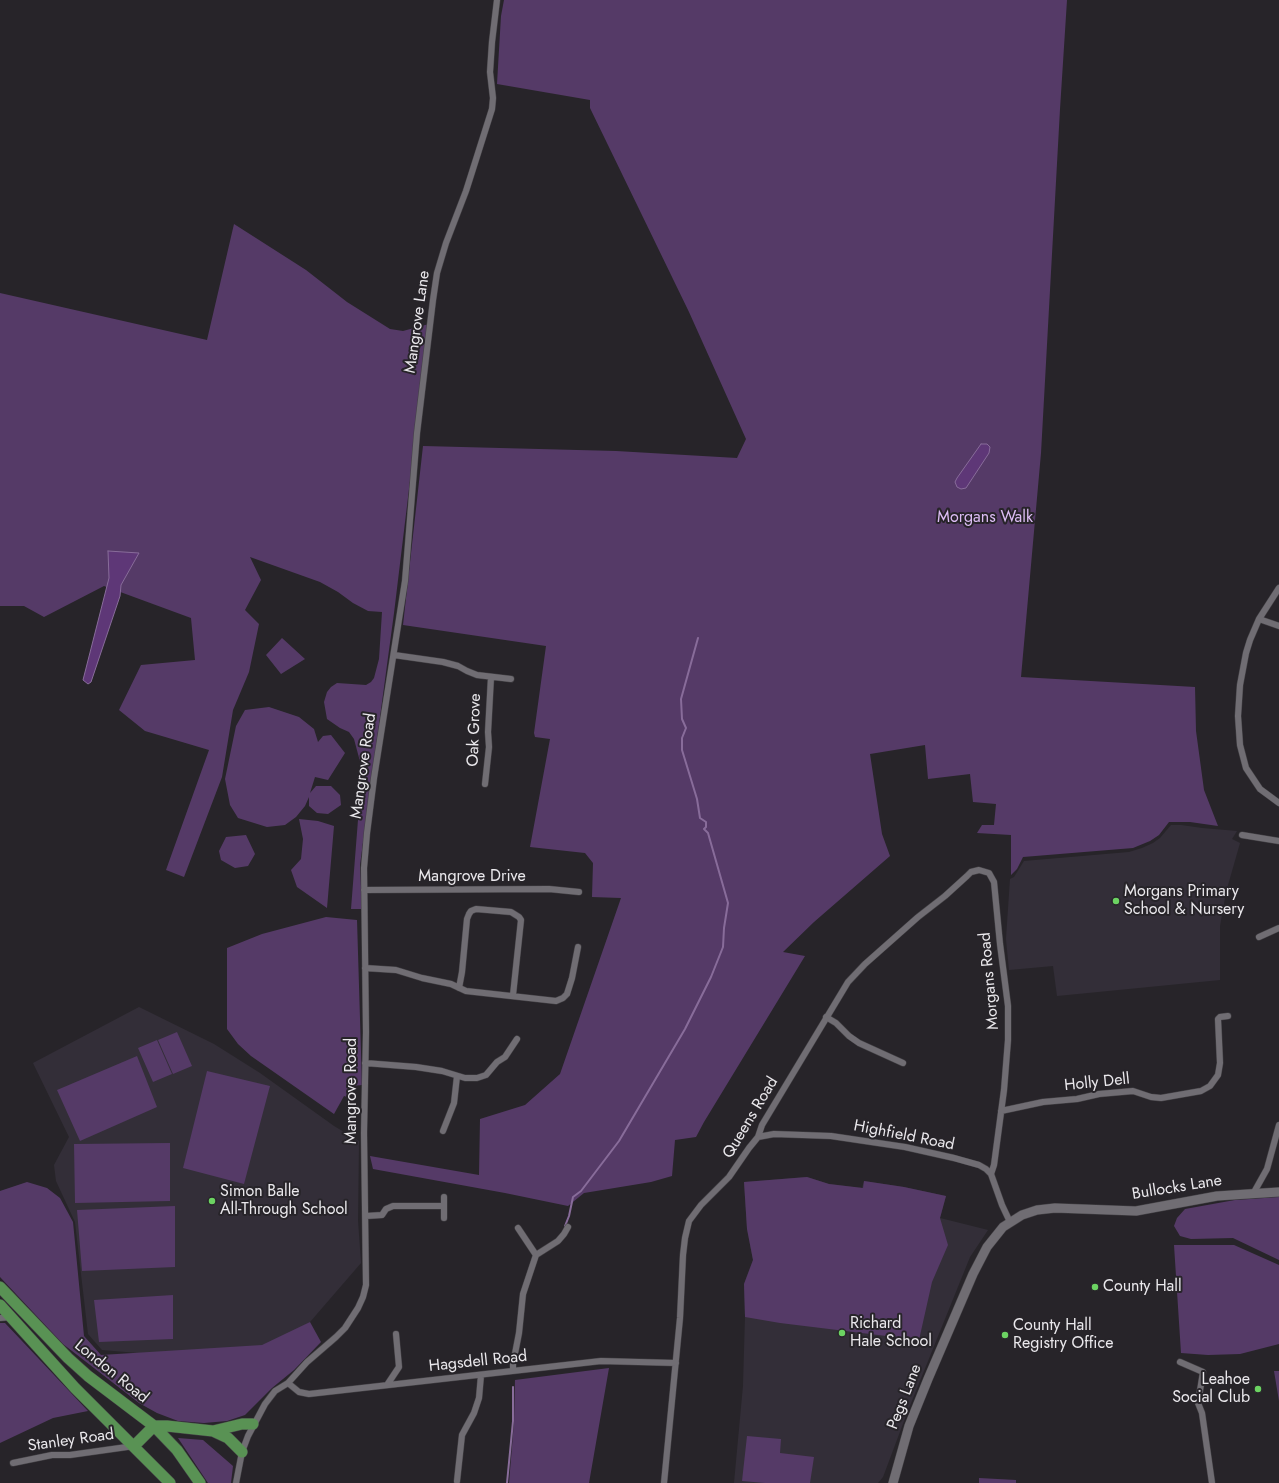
<!DOCTYPE html>
<html>
<head>
<meta charset="utf-8">
<style>
	body { margin:0 }
	canvas { display:block; background:#272429 }
</style>
</head>
<body>
<canvas width="1279" height="1483"></canvas>
<script>
const g = document.querySelector('canvas').getContext('2d');
g.lineJoin = 'round';
function paint(path, color) {
  g.fillStyle = color;
  g.fill(path, 'evenodd');
}
function shape(rows) {
  const path = new Path2D();
  for (const r of rows) {
    path.moveTo(r[0], r[1]);
    for (let i = 2; i < r.length; i += 2) path.lineTo(r[i], r[i + 1]);
  }
  return path;
}
function trace(path, color, width, dash) {
  g.strokeStyle = color;
  g.lineWidth = width;
  g.lineCap = dash ? 'butt' : 'round';
  g.setLineDash(dash || []);
  g.stroke(path);
}
function write(font, color, halo, rows, align = 'center') {
  g.font = font + ' Jost,sans-serif';
  g.lineWidth = 4;
  g.setLineDash([]);
  g.textBaseline = 'middle';
  g.strokeStyle = halo;
  g.fillStyle = color;
  for (const [text, x, y, turn = 0] of rows) {
    g.save();
    g.translate(x, y);
    g.rotate((+turn || 0) * Math.PI / 180);
    g.textAlign = isNaN(turn) ? turn : align;
    if (halo) g.strokeText(text, 0, 0);
    g.fillText(text, 0, 0);
    g.restore();
  }
}
paint(shape([
	[1171,825,1181,825,1202,828,1237,831,1232,839,1240,843,1226,892,1220,926,1220,980,1057,996,1053,966,1009,970,1006,939,1010,879,1014,877,1024,861,1129,852,1142,848,1153,843,1160,838],
	[139,1007,214,1044,260,1073,334,1126,359,1141,358,1221,361,1263,310,1322,246,1362,102,1350,88,1334,75,1222,56,1181,54,1165,69,1137,33,1063],
	[807,1177,829,1184,862,1188,864,1181,904,1187,946,1196,940,1218,988,1230,970,1257,907,1413,883,1477,878,1483,734,1483,743,1386,745,1317,744,1284,753,1260,747,1229,744,1182]
]), '#332e38');
paint(shape([
	[504,0,1067,0,1060,109,1041,453,1021,677,1195,687,1196,731,1204,790,1218,826,1190,822,1169,822,1159,835,1150,841,1133,848,1023,857,1017,869,1011,875,1011,835,977,833,982,825,994,825,996,804,973,802,970,774,928,779,925,745,870,754,882,834,890,856,814,922,783,952,805,956,704,1122,696,1137,675,1140,672,1176,651,1182,584,1193,568,1206,505,1193,373,1169,370,1156,479,1175,480,1119,525,1105,560,1074,621,898,592,897,593,863,585,853,530,847,550,739,535,737,534,733,546,646,403,625,423,446,616,451,737,458,746,439,689,312,590,108,590,100,497,84,501,16],
	[234,224,306,270,347,302,390,329,403,331,429,324,394,613,360,865,362,909,351,909,362,769,354,739,349,732,340,728,327,719,324,702,327,692,331,687,337,683,366,685,371,682,374,678,379,659,382,612,368,611,353,603,338,592,320,582,250,557,261,580,245,610,259,624,249,672,233,710,222,777,184,877,166,870,209,750,145,731,119,710,141,665,195,660,191,618,104,586,44,617,24,606,0,606,0,293,207,340],
	[282,638,305,659,281,674,266,655],
	[269,707,299,717,314,729,318,742,323,736,331,735,345,753,328,780,315,777,310,793,316,786,331,786,340,795,341,805,328,814,317,813,309,806,309,797,305,806,296,817,285,825,267,827,238,818,230,805,225,779,236,726,245,710],
	[299,819,318,821,334,826,327,908,297,887,291,870,301,859,303,839],
	[246,835,255,854,248,866,235,868,221,860,219,851,226,837],
	[326,917,357,920,362,1085,352,1086,347,1097,344,1096,334,1114,251,1056,238,1044,227,1029,227,948,262,934],
	[177,1032,192,1066,173,1074,158,1040],
	[157,1040,172,1074,153,1082,138,1048],
	[137,1056,157,1107,80,1141,57,1090],
	[207,1071,270,1086,244,1184,183,1168],
	[170,1143,170,1201,75,1203,74,1144],
	[807,1177,829,1184,863,1188,864,1181,904,1187,946,1196,940,1218,948,1245,932,1282,919,1340,780,1323,745,1317,744,1284,753,1260,747,1229,744,1182],
	[27,1182,47,1188,60,1198,73,1222,84,1336,101,1355,262,1345,310,1322,321,1342,294,1370,272,1388,245,1415,227,1421,204,1423,178,1421,157,1413,139,1403,63,1344,0,1277,0,1191],
	[1279,1197,1279,1260,1233,1238,1191,1239,1180,1236,1174,1226,1177,1218,1185,1209,1235,1200],
	[175,1206,175,1267,82,1271,77,1210],
	[1174,1245,1234,1245,1279,1265,1279,1344,1240,1354,1208,1355,1181,1353],
	[173,1295,173,1339,99,1342,94,1300],
	[0,1323,5,1323,88,1411,53,1418,0,1443],
	[609,1368,589,1483,509,1483,514,1422,515,1380],
	[1274,1371,1279,1371,1279,1401],
	[747,1436,781,1439,780,1453,814,1457,810,1483,765,1483,742,1481],
	[178,1438,203,1440,233,1466,231,1483,208,1483],
	[979,1478,1016,1480,1016,1483,979,1483]
]), '#553a67');
const water = shape([
	[981,444,987,444,990,447,989,453,966,488,961,489,957,487,955,482,957,478,981,444],
	[108,551,139,553,121,585,120,596,91,682,88,684,83,680,109,578,108,551]
]);
paint(water, '#5e3777');
trace(water, '#886c9a', 1);
trace(shape([
	[565,1226,569,1216,573,1197,581,1191,619,1141,685,1029,711,977,723,947,724,928,728,903,708,833,704,829,706,827,706,822,700,818,697,799,682,750,682,738,686,728,682,719,681,699,698,638],
	[507,1483,513,1421,513,1387]
]), '#886c9a', 2);
const minor = shape([
	[1279,588,1259,619,1250,640,1246,653,1240,685,1238,716,1240,745,1246,768,1260,789,1279,803],
	[1259,619,1279,626],
	[394,655,443,662,458,666,467,671,477,675,511,679],
	[485,784,489,747,488,732,491,677],
	[1242,835,1279,841],
	[364,890,549,889,579,892],
	[1259,937,1279,928],
	[365,968,396,970,422,978,451,984,466,991,556,1001,563,998,567,994,572,978,578,947],
	[459,988,462,972,467,919,469,914,471,911,476,909,511,912,519,917,521,920,513,995],
	[826,1017,836,1023,849,1036,859,1043,903,1063],
	[365,1063,416,1067,442,1071,465,1078,477,1078,486,1075,497,1062,505,1057,517,1039],
	[1001,1111,1043,1102,1077,1099,1099,1094,1133,1091,1151,1097,1161,1098,1201,1091,1210,1086,1218,1075,1220,1063,1218,1019,1220,1017,1228,1016],
	[443,1131,454,1103,457,1076],
	[758,1137,774,1134,831,1136,905,1147,954,1158,979,1165,986,1169,991,1174,1002,1205,1010,1222],
	[1253,1194,1267,1169,1279,1125],
	[444,1197,444,1218],
	[366,1216,382,1215,386,1209,393,1206,444,1206],
	[518,1228,536,1255],
	[0,1318,11,1317],
	[1180,1362,1203,1372,1198,1403,1202,1413,1212,1483],
	[513,1371,513,1364,519,1333,523,1294,536,1255,558,1241,564,1234,568,1227],
	[288,1383,299,1392,309,1394,601,1361,676,1363],
	[387,1385,399,1367,396,1334],
	[13,1463,52,1455,70,1455,134,1446],
	[457,1481,462,1435,474,1413,479,1398,481,1375],
	[236,1483,242,1452,248,1436,265,1404,275,1391,288,1383,307,1362,336,1337,345,1328,358,1308,363,1297,366,1285,364,1133,366,1032,364,868,367,833,374,778,405,581,417,433,433,300,437,273,446,243,466,191,492,109,493,98,490,72,492,42,497,0],
	[664,1483,680,1318,683,1255,685,1238,689,1221,701,1205,729,1177,749,1148,758,1137,762,1125,848,982,865,964,918,917,945,896,967,876,971,872,979,870,989,873,994,882,1000,944,1008,1006,1008,1040,1004,1090,994,1165,991,1174]
]);
const secondary = shape([
	[893,1483,909,1426,928,1379,973,1274,987,1247,1003,1227,1022,1215,1037,1210,1055,1208,1136,1211,1217,1196,1279,1192]
]);
const trunk = shape([
	[0,1287,68,1358,88,1376,154,1426,177,1450,200,1483],
	[0,1305,75,1388,170,1483],
	[213,1431,242,1424,253,1424],
	[134,1446,154,1426,167,1426,213,1431,228,1438,242,1452]
]);
trace(minor, '#444246', 7);
trace(secondary, '#444246', 10);
trace(trunk, '#444246', 12);
trace(minor, '#706d73', 6);
trace(secondary, '#706d73', 9);
trace(trunk, '#599254', 11);
for (const [x, y, r, color] of [
	[1116,901,4,"#6cd362"],
	[212,1201,4,"#6cd362"],
	[1095,1287,4,"#6cd362"],
	[842,1333,4,"#6cd362"],
	[1005,1335,4,"#6cd362"],
	[1258,1389,4,"#6cd362"]
]) {
  const dot = new Path2D();
  dot.arc(x, y, r, 0, 2 * Math.PI);
  g.fillStyle = color;
  g.fill(dot);
  trace(dot, '#272429', 1.5);
}
write('16px', '#eae8ec', '#272429', [
	["Mangrove Lane",418,322,-82],
	["Oak Grove",475,730,-88],
	["Mangrove Road",364,766,-82],
	["Mangrove Drive",472,877],
	["Morgans Road",990,981,-95],
	["Holly Dell",1097,1083,-6],
	["Mangrove Road",352,1091,-90],
	["Queens Road",751,1118,-59],
	["Highfield Road",904,1136,11],
	["Bullocks Lane",1177,1188,-9],
	["Hagsdell Road",478,1362,-6],
	["London Road",111,1372,39],
	["Pegs Lane",905,1397,-69],
	["Stanley Road",71,1441,-8]
]);
write('16px', '#ddbdf5', '#272429', [
	["Morgans Walk",985,518]
]);
write('16px', '#eae8ec', '#272429', [
	["Morgans Primary",1124,892],
	["School & Nursery",1124,910],
	["Simon Balle",220,1192],
	["All-Through School",220,1210],
	["County Hall",1103,1287],
	["Richard",850,1324],
	["Hale School",850,1342],
	["County Hall",1013,1326],
	["Registry Office",1013,1344],
	["Leahoe",1250,1380,"right"],
	["Social Club",1250,1398,"right"]
], 'left');
</script>
</body>
</html>
